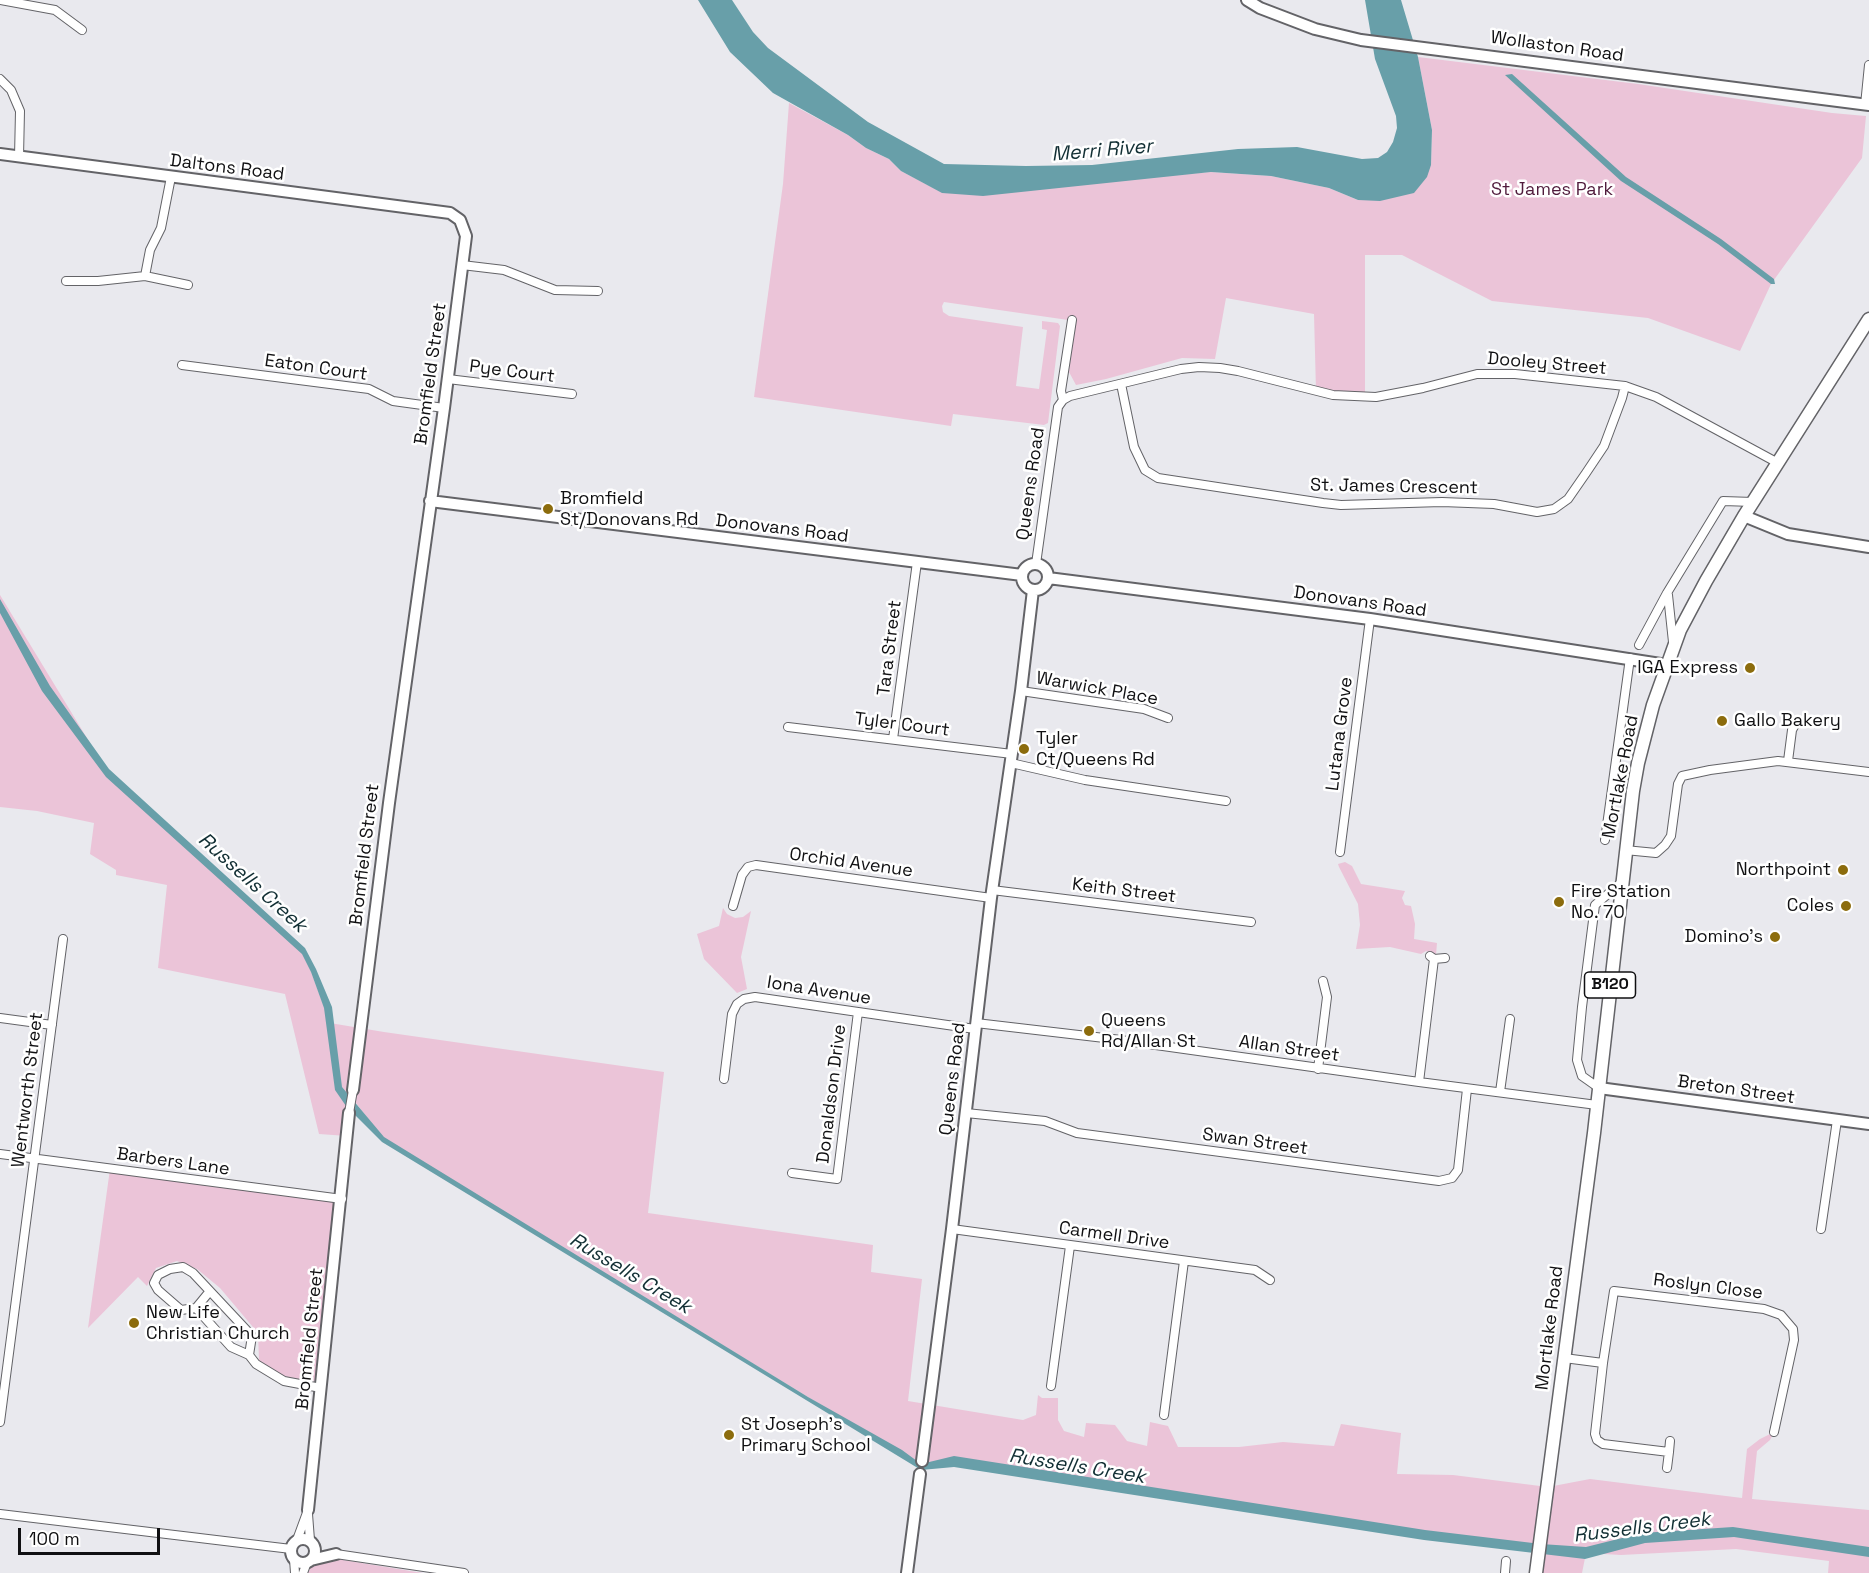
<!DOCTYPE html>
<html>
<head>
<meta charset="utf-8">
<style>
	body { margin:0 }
	#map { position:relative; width:1869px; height:1573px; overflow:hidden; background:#e9e9ee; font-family:"Space Grotesk",sans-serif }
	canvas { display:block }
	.scale { position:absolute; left:18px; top:1528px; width:142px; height:27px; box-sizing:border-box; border:3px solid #101012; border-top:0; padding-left:8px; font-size:18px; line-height:21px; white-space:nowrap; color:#101012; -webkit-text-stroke:4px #fff; paint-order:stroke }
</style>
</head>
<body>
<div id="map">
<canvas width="1869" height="1573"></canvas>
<div class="scale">100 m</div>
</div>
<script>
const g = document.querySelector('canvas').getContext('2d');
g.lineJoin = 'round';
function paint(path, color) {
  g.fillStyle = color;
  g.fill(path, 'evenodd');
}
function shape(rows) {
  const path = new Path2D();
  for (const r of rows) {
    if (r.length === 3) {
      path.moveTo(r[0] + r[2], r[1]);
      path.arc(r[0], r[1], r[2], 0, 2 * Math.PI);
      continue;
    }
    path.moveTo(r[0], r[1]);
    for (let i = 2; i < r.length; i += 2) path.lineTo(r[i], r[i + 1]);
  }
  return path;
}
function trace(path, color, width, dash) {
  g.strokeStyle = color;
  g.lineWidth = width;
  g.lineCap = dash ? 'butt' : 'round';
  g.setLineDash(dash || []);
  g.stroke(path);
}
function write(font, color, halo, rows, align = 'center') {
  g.font = font + ' "Space Grotesk",sans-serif';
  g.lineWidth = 5;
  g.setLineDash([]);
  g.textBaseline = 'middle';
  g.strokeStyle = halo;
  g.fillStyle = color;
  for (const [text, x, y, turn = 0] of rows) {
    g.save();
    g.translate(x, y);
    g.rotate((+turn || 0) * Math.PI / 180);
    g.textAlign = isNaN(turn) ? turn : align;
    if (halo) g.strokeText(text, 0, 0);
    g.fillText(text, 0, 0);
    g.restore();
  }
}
paint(shape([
	[1418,57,1638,84,1832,113,1866,116,1862,158,1771,284,1740,351,1648,318,1492,301,1402,255,1365,255,1365,396,1316,391,1314,314,1226,298,1215,359,1182,358,1106,379,1076,385,1069,372,1075,321,944,302,942,306,943,312,949,316,1023,327,1016,386,1039,389,1047,330,1042,329,1042,321,1058,323,1060,326,1048,423,1044,425,953,414,951,426,754,397,783,184,789,103,848,135,866,148,889,159,901,171,943,193,1211,172,1271,176,1329,188,1358,200,1431,164,1432,130],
	[0,595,107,771,303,950,330,1023,384,1032,664,1072,648,1213,873,1245,871,1272,922,1279,908,1401,1023,1420,1036,1415,1038,1395,1042,1398,1058,1398,1058,1420,1064,1431,1084,1437,1086,1423,1115,1425,1127,1441,1147,1446,1150,1422,1168,1426,1178,1447,1239,1447,1283,1442,1334,1446,1341,1424,1401,1433,1397,1474,1453,1475,1548,1487,1590,1479,1742,1498,1747,1449,1760,1439,1774,1432,1770,1440,1757,1451,1752,1499,1869,1510,1869,1573,1828,1573,1829,1561,1736,1549,1621,1555,1586,1553,1582,1573,1536,1573,1540,1549,954,1462,921,1466,383,1138,352,1098,347,1136,319,1134,285,994,158,968,167,885,116,875,116,870,90,854,94,823,37,811,0,807],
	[1345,862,1352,866,1361,884,1405,891,1402,898,1405,905,1411,906,1415,924,1414,939,1437,943,1436,955,1426,951,1421,954,1390,947,1356,949,1360,925,1358,904,1339,867,1338,864],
	[723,908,727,914,735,918,743,917,751,911,741,957,747,989,737,993,704,959,697,934,719,926],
	[110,1169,342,1199,322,1381,303,1380,278,1375,259,1360,258,1333,220,1288,197,1269,177,1261,156,1268,147,1286,138,1277,88,1328],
	[337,1559,423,1573,308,1573,311,1567,323,1561]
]), '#ebc4d8');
paint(shape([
	[698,0,732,0,753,32,768,48,868,122,944,164,1026,166,1092,165,1238,149,1297,147,1362,159,1378,158,1387,152,1393,142,1397,128,1396,116,1375,59,1365,0,1401,0,1418,57,1432,130,1431,165,1427,177,1414,193,1380,201,1358,200,1329,188,1271,176,1211,172,983,196,942,193,901,171,889,159,866,148,848,135,773,93,730,52],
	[1512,74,1626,177,1721,239,1774,279,1775,284,1771,284,1718,244,1621,181,1505,75],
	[0,599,50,686,109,769,305,948,316,969,332,1007,342,1087,384,1137,808,1397,902,1450,921,1464,954,1456,1425,1530,1541,1544,1586,1547,1642,1533,1733,1527,1869,1547,1869,1557,1734,1537,1645,1543,1585,1559,1424,1540,954,1467,921,1470,382,1142,346,1106,335,1090,324,1008,311,972,302,954,106,777,42,691,0,613]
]), '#689fa9');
const street = shape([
	[0,0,55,10,82,30],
	[0,79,11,90,20,111,19,157],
	[1865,105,1869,65],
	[462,265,504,270,555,290,598,291],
	[145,276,150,250,161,228,171,177],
	[66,281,98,281,145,276,188,285],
	[182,365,369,389,393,401,444,408],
	[448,379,572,394],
	[1121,384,1134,447,1145,470,1158,478,1323,503,1341,505,1442,502,1494,504,1537,512,1554,509,1568,499,1586,473,1604,446,1622,398,1625,386],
	[1063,400,1061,391,1072,320],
	[1036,564,1058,407,1063,400,1070,396,1181,369,1199,367,1220,368,1238,371,1333,395,1376,397,1423,388,1477,374,1515,374,1625,386,1656,397,1778,463],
	[1668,595,1673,642],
	[1639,645,1667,593,1723,501,1753,502],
	[1021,691,1144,709,1168,718],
	[788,727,1012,754],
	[893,739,917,562],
	[1788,761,1792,730,1797,721],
	[1011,763,1085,780,1226,801],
	[1605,840,1630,658],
	[1625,850,1656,853,1665,845,1671,836,1678,784,1682,776,1710,770,1778,761,1869,772],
	[1340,852,1370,619],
	[992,890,1251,922],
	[733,906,742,875,748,867,756,865,991,898],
	[1430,956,1434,959,1445,958],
	[0,1018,52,1025],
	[976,1023,1113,1039,1419,1082,1597,1105],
	[1318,1069,1327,997,1323,981],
	[724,1079,732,1014,737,1004,744,999,755,997,975,1029],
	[1419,1082,1434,959],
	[1599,1088,1582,1076,1577,1060,1582,1007,1595,905,1622,882],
	[1500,1092,1510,1019],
	[349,1113,353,1090],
	[966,1113,1045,1121,1077,1133,1439,1181,1452,1178,1458,1170,1467,1089],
	[0,1154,342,1199],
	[792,1173,837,1179,858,1012],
	[952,1229,1255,1270,1270,1280],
	[1821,1229,1837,1120],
	[196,1308,210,1291],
	[249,1355,252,1336,193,1273,183,1267,170,1269,158,1275,154,1283,158,1290,181,1310,196,1308,231,1347,249,1355,256,1364,284,1381,321,1388],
	[1564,1358,1603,1363],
	[1051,1386,1070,1246],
	[1164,1415,1184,1261],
	[0,1422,63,939],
	[1669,1452,1670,1441],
	[1667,1468,1669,1452,1603,1444,1597,1440,1595,1434,1603,1363,1614,1291,1764,1309,1781,1315,1793,1329,1794,1340,1774,1432],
	[0,1514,291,1549],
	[308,1514,310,1540],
	[297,1540,308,1510],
	[336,1554,464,1573],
	[294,1559,295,1573],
	[303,1573,307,1562],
	[1505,1573,1506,1561]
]);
const secondary = shape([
	[1247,0,1260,8,1315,29,1361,40,1869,105],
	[0,154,450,213,460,220,466,236,444,408,389,803,353,1090],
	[430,501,1022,575],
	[1744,516,1788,534,1869,547],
	[1035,577,13],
	[1048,578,1370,619,1667,665],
	[1599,1088,1869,1124],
	[922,1461,952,1229,991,898,1021,691,1033,590],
	[308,1510,349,1113],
	[303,1551,12],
	[311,1560,336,1554],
	[907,1573,920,1474]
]);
const primary = shape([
	[1536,1573,1594,1133,1633,791,1638,763,1653,705,1680,630,1706,581,1744,516,1869,319]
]);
trace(street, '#636367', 10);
trace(secondary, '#636367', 14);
trace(primary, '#636367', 15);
trace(street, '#fff', 8);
trace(secondary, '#fff', 10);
trace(primary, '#fff', 12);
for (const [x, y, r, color] of [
	[548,509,6,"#8c6c0d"],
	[1750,668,6,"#8c6c0d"],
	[1722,721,6,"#8c6c0d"],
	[1024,749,6,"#8c6c0d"],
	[1843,870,6,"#8c6c0d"],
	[1559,902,6,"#8c6c0d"],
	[1846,906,6,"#8c6c0d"],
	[1775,937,6,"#8c6c0d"],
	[1089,1031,6,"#8c6c0d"],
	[134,1323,6,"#8c6c0d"],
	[729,1435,6,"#8c6c0d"]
]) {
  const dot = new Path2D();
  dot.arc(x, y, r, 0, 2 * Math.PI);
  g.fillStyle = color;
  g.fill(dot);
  trace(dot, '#fff', 2);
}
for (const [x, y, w] of [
	[1610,985,51]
]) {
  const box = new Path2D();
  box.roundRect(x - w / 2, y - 13, w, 26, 4.5);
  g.fillStyle = '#fff';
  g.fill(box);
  trace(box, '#101012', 1.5);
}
write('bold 16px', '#101012', null, [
	["B120",1610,985]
]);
write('18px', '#101012', '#fff', [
	["Wollaston Road",1557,47,8],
	["Daltons Road",227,168,7],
	["Dooley Street",1547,364,5],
	["Eaton Court",316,368,8],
	["Pye Court",512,372,7],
	["Bromfield Street",431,374,-82],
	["Queens Road",1031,484,-82],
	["St. James Crescent",1394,487,1],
	["Donovans Road",782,529,7],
	["Donovans Road",1360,602,8],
	["Tara Street",890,648,-83],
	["Warwick Place",1097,689,10],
	["Tyler Court",902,725,7],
	["Lutana Grove",1340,734,-83],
	["Mortlake Road",1621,777,-79],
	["Bromfield Street",365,855,-83],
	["Orchid Avenue",851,863,8],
	["Keith Street",1124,891,7],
	["Iona Avenue",819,991,9],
	["Allan Street",1289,1049,8],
	["Queens Road",953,1079,-83],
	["Wentworth Street",28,1090,-83],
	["Breton Street",1736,1090,8],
	["Donaldson Drive",832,1094,-83],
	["Swan Street",1255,1142,8],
	["Barbers Lane",173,1162,8],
	["Carmell Drive",1114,1236,8],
	["Roslyn Close",1708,1287,7],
	["Mortlake Road",1550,1328,-83],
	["Bromfield Street",310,1339,-84]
]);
write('18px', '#501b3c', '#fff', [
	["St James Park",1552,190]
]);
write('18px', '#101012', '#fff', [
	["Bromfield",560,499],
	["St/Donovans Rd",560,520],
	["IGA Express",1738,668,"right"],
	["Gallo Bakery",1734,721],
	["Tyler",1036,739],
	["Ct/Queens Rd",1036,760],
	["Northpoint",1831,870,"right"],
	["Fire Station",1571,892],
	["No. 70",1571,913],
	["Coles",1834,906,"right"],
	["Domino's",1763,937,"right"],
	["Queens",1101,1021],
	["Rd/Allan St",1101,1042],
	["New Life",146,1313],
	["Christian Church",146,1334],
	["St Joseph's",741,1425],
	["Primary School",741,1446]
], 'left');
write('italic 20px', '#122f34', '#fff', [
	["Merri River",1102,151,-5],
	["Russells Creek",252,883,42],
	["Russells Creek",630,1274,31],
	["Russells Creek",1077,1467,9],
	["Russells Creek",1642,1528,-7]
]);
</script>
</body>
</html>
